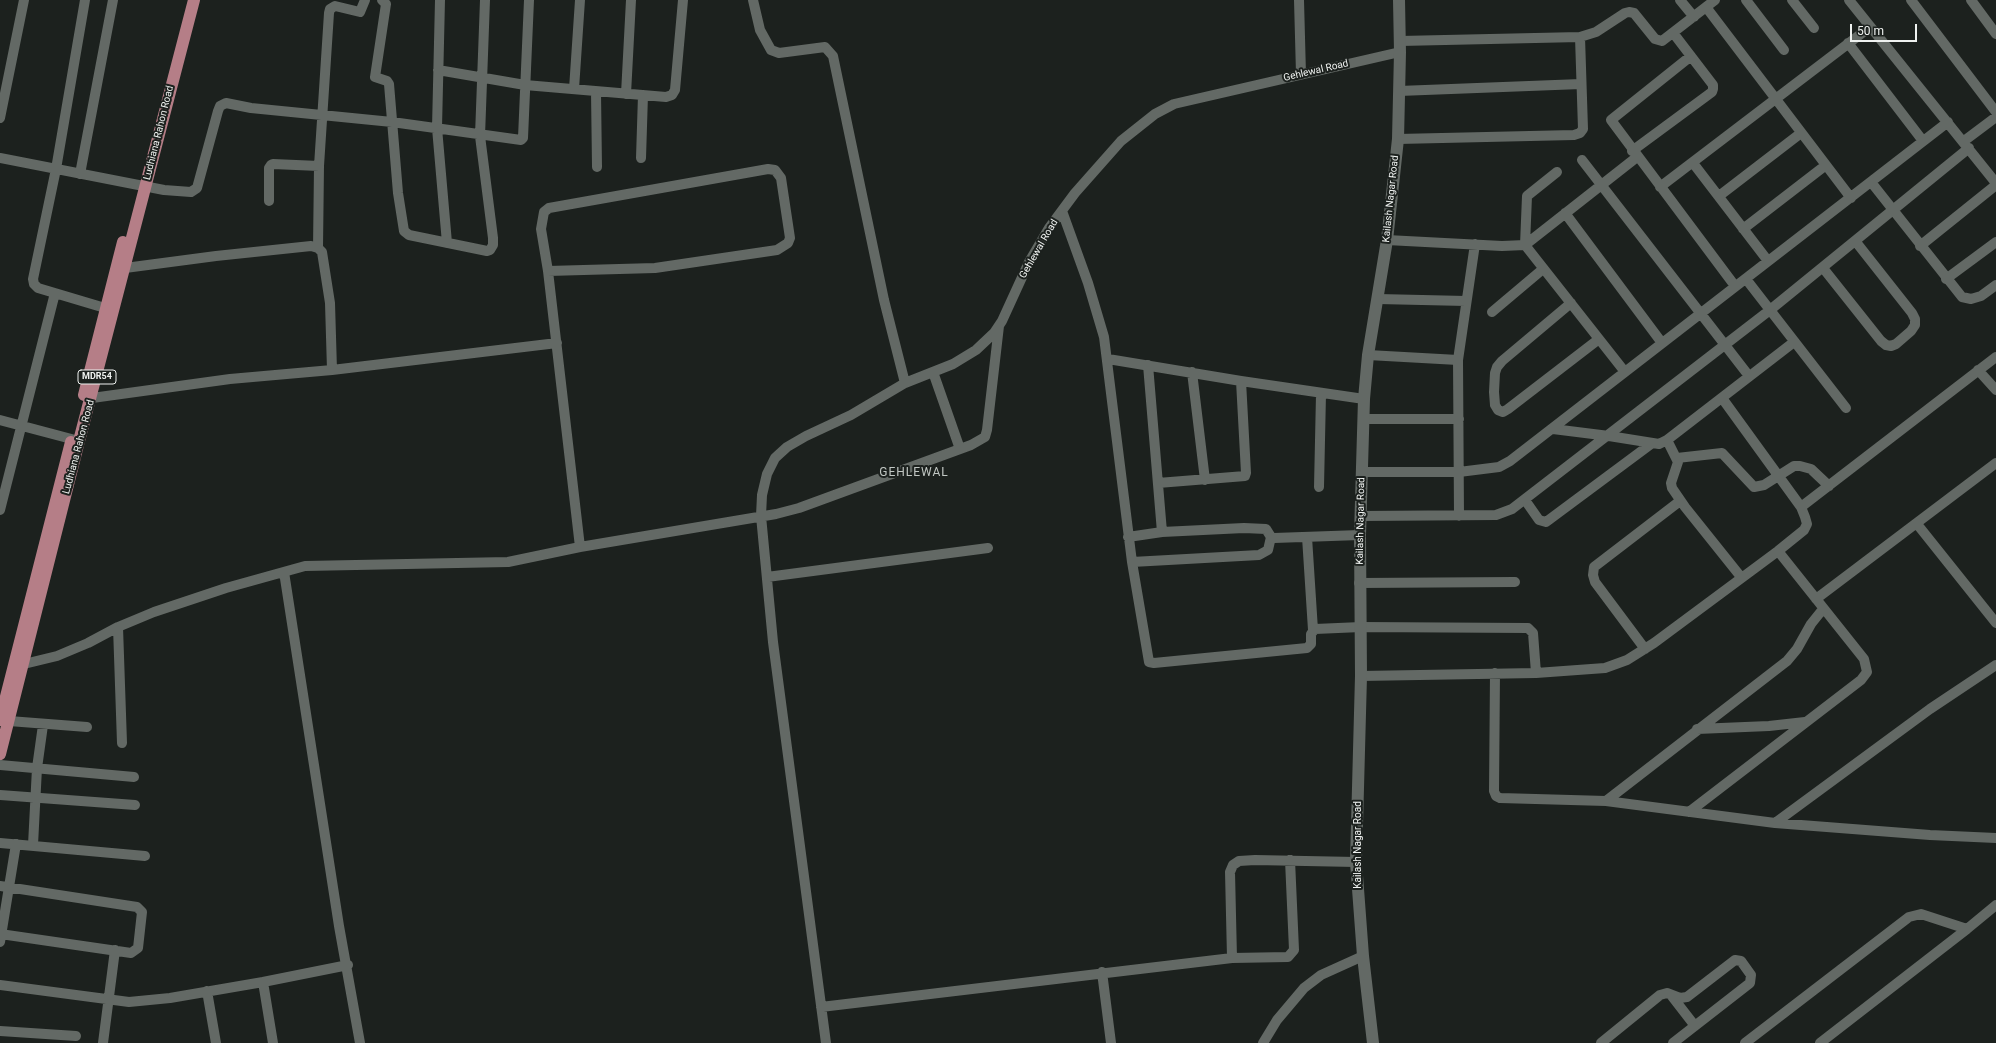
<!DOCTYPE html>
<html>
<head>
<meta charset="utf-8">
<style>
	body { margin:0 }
	#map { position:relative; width:1996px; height:1043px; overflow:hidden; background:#1c211e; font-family:Roboto,sans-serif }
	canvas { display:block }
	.scale { position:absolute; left:1850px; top:24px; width:67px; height:18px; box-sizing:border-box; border:2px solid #eff2f0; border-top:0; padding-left:5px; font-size:12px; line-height:14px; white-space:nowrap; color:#eff2f0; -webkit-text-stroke:3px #1c211e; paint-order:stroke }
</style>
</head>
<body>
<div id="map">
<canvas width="1996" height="1043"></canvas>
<div class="scale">50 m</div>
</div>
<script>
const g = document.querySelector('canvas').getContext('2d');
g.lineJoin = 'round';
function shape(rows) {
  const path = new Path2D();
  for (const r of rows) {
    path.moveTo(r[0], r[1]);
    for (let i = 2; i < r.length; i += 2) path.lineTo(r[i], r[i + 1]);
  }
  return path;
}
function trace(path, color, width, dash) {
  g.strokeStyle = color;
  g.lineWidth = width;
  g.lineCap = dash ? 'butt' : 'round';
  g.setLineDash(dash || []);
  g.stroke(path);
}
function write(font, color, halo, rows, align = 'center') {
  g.font = font + ' Roboto,sans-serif';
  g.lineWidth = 4;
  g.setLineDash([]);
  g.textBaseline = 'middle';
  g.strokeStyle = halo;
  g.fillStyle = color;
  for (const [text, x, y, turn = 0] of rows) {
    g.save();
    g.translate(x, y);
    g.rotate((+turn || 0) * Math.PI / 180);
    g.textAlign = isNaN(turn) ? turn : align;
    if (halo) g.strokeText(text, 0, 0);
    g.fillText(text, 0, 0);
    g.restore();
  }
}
trace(shape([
	[85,0,56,169,33,279,34,284,38,288,105,308],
	[382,0,386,4,375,77,387,81,389,84,398,193,404,231,409,235,487,251,490,250,493,245,493,238,480,136,485,0],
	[440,0,437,128,447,243],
	[753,0,760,30,771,50,779,53,825,47,833,56,884,300,905,383],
	[1299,0,1301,74],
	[1680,0,1694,17],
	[1746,0,1784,50],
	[1792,0,1814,28],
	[1849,0,1996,183],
	[1911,0,1996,112],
	[1971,0,1996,34],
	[1706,7,1851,198],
	[1400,41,1580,37,1596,32,1625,13,1629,12,1634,13,1655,39,1662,41,1715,0],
	[1848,43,1923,141],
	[1691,56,1611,120,1735,286],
	[438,70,525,85,666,97,672,95,675,90,683,0],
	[574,89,580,0],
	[1399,91,1581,84],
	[596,92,597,167],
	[626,94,631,0],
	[0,118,24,0],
	[1398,139,1574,135,1580,133,1583,129,1580,37],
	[1964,141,1996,117],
	[1632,151,1712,92,1713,89,1713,85,1674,34],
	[0,158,164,190,191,192,197,188,218,111,220,106,226,103,251,108,392,122,521,140,523,138,529,0],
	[641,158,643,95],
	[1582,160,1749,376],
	[1693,163,1768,261],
	[1557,172,1527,196,1525,245,1625,372],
	[80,174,113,0],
	[1871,182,1962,297,1971,299,1981,296,1996,285],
	[1660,187,1870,27],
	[1719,196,1801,133],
	[269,201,269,168,271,165,273,164,319,166],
	[1062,211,1088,283,1104,337,1132,562,1149,662,1154,663,1307,648,1311,644,1311,634,1315,629,1361,627,1528,628,1533,633,1536,673],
	[1565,213,1662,343],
	[1743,229,1826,165],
	[1387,240,1502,246,1525,245,1637,157],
	[1920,246,1996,185],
	[318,248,319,166,329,13,330,9,335,6,360,12,365,0],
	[125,268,216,256,311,246,318,248,322,252,330,303,332,370],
	[1823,268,1881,341,1886,345,1891,346,1896,344,1911,331,1915,325,1915,319,1912,313,1856,242],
	[548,271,541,229,544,212,549,208,768,169,775,170,781,178,790,238,788,243,777,250,655,268,548,271,580,547],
	[1746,279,1846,408],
	[1946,279,1996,242],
	[1378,299,1466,301],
	[1571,303,1502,361,1497,367,1495,373,1494,392,1495,405,1498,410,1503,412,1508,409,1599,339],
	[1492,312,1543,269],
	[1368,355,1458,360],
	[1108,359,1241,381,1364,399],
	[1148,365,1162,532],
	[1978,370,1996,390],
	[933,372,960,449],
	[1192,372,1205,480],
	[92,398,230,379,332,370,557,343],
	[1365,419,1459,419],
	[0,420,79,441],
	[1553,429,1609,436,1659,444,1667,440,1794,342],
	[1667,440,1678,462,1671,483,1672,488,1685,507,1741,577],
	[1677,458,1722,453,1754,487,1764,485,1794,466,1800,466,1811,469,1829,486],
	[1362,472,1459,472,1499,467,1510,461,1948,122],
	[1158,483,1245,476,1246,473,1241,381],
	[1319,487,1321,394],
	[1525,500,1539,520,1546,522,1651,444],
	[1801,507,1996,357],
	[0,510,55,293],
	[1361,516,1496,515,1512,509,1770,310,1969,148],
	[1459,516,1458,360,1475,244],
	[1917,524,1996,623],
	[1128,537,1162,532,1244,528,1266,529,1271,537,1274,538,1360,535],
	[1307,537,1313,630],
	[1132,562,1259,555,1268,550,1271,537],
	[284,572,339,926,360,1043],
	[767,577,988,548],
	[1359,583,1515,582],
	[1816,599,1996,463],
	[118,627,122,743],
	[1645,649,1595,582,1593,575,1594,567,1680,501],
	[16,662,24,664,57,656,88,643,118,627,154,612,226,588,305,566,508,562,580,547,776,514,799,508,971,445,985,437,987,430,999,326],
	[1495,673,1494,791,1496,796,1500,798,1606,801,1775,823,1930,835,1996,838],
	[1361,676,1536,673,1605,668,1627,660,1654,643,1778,551,1804,530,1807,524,1805,517,1801,507,1722,398],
	[9,721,87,727],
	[1697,729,1769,726,1805,722],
	[0,765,134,777],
	[0,795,135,805],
	[1606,801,1787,661,1797,649,1811,624,1823,609],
	[1689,812,1861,680,1867,672,1864,659,1778,551],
	[1775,823,1930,709,1996,665],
	[0,843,145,856],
	[33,845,37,768,43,725],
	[0,886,137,907,142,912,138,948,131,953,0,934],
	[0,942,16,844],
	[1232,958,1230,872,1233,865,1239,861,1255,860,1356,862],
	[1102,972,1111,1043],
	[0,985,129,1002,170,998,263,982],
	[207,991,216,1043],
	[1671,995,1695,1026],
	[821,1007,1232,958,1288,957,1294,950,1290,860],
	[0,1031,76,1036],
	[103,1043,115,950],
	[273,1043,263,982,348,965],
	[826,1043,773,642,761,516,762,495,767,474,775,458,787,447,806,436,851,415,905,383,953,364,976,350,994,333,1002,321,1029,262,1049,228,1075,193,1121,141,1155,114,1174,104,1400,52],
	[1263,1043,1277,1020,1304,988,1321,975,1363,956],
	[1601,1043,1660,995,1667,993,1680,998,1687,997,1735,960,1741,961,1751,975,1750,983,1673,1043],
	[1745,1043,1909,917,1921,914,1967,929],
	[1820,1043,1967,929,1996,905]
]), '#636965', 10);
trace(shape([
	[1373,1043,1363,956,1356,862,1361,676,1360,535,1364,399,1368,355,1387,240,1398,139,1400,52,1399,0]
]), '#636965', 12);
trace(shape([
	[84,395,123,242],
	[0,720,71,442],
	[0,754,79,441,194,0]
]), '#b57e87', 12);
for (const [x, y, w] of [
	[97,377,38]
]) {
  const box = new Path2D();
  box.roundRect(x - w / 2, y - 7, w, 14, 3);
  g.fillStyle = '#1c211e';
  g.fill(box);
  trace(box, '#eff2f0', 1);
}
write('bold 9px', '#eff2f0', null, [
	["MDR54",97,377]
]);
write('10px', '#eff2f0', '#1c211e', [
	["Gehlewal Road",1316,71,-13],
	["Ludhiana Rahon Road",159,133,-76],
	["Kailash Nagar Road",1391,199,-84],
	["Gehlewal Road",1039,249,-60],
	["Ludhiana Rahon Road",79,447,-75],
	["Kailash Nagar Road",1361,521,-89],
	["Kailash Nagar Road",1358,845,-90]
]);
g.letterSpacing = '1px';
write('12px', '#c1c7c3', '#1c211e', [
	["GEHLEWAL",914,473]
]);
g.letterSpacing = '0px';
</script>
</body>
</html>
